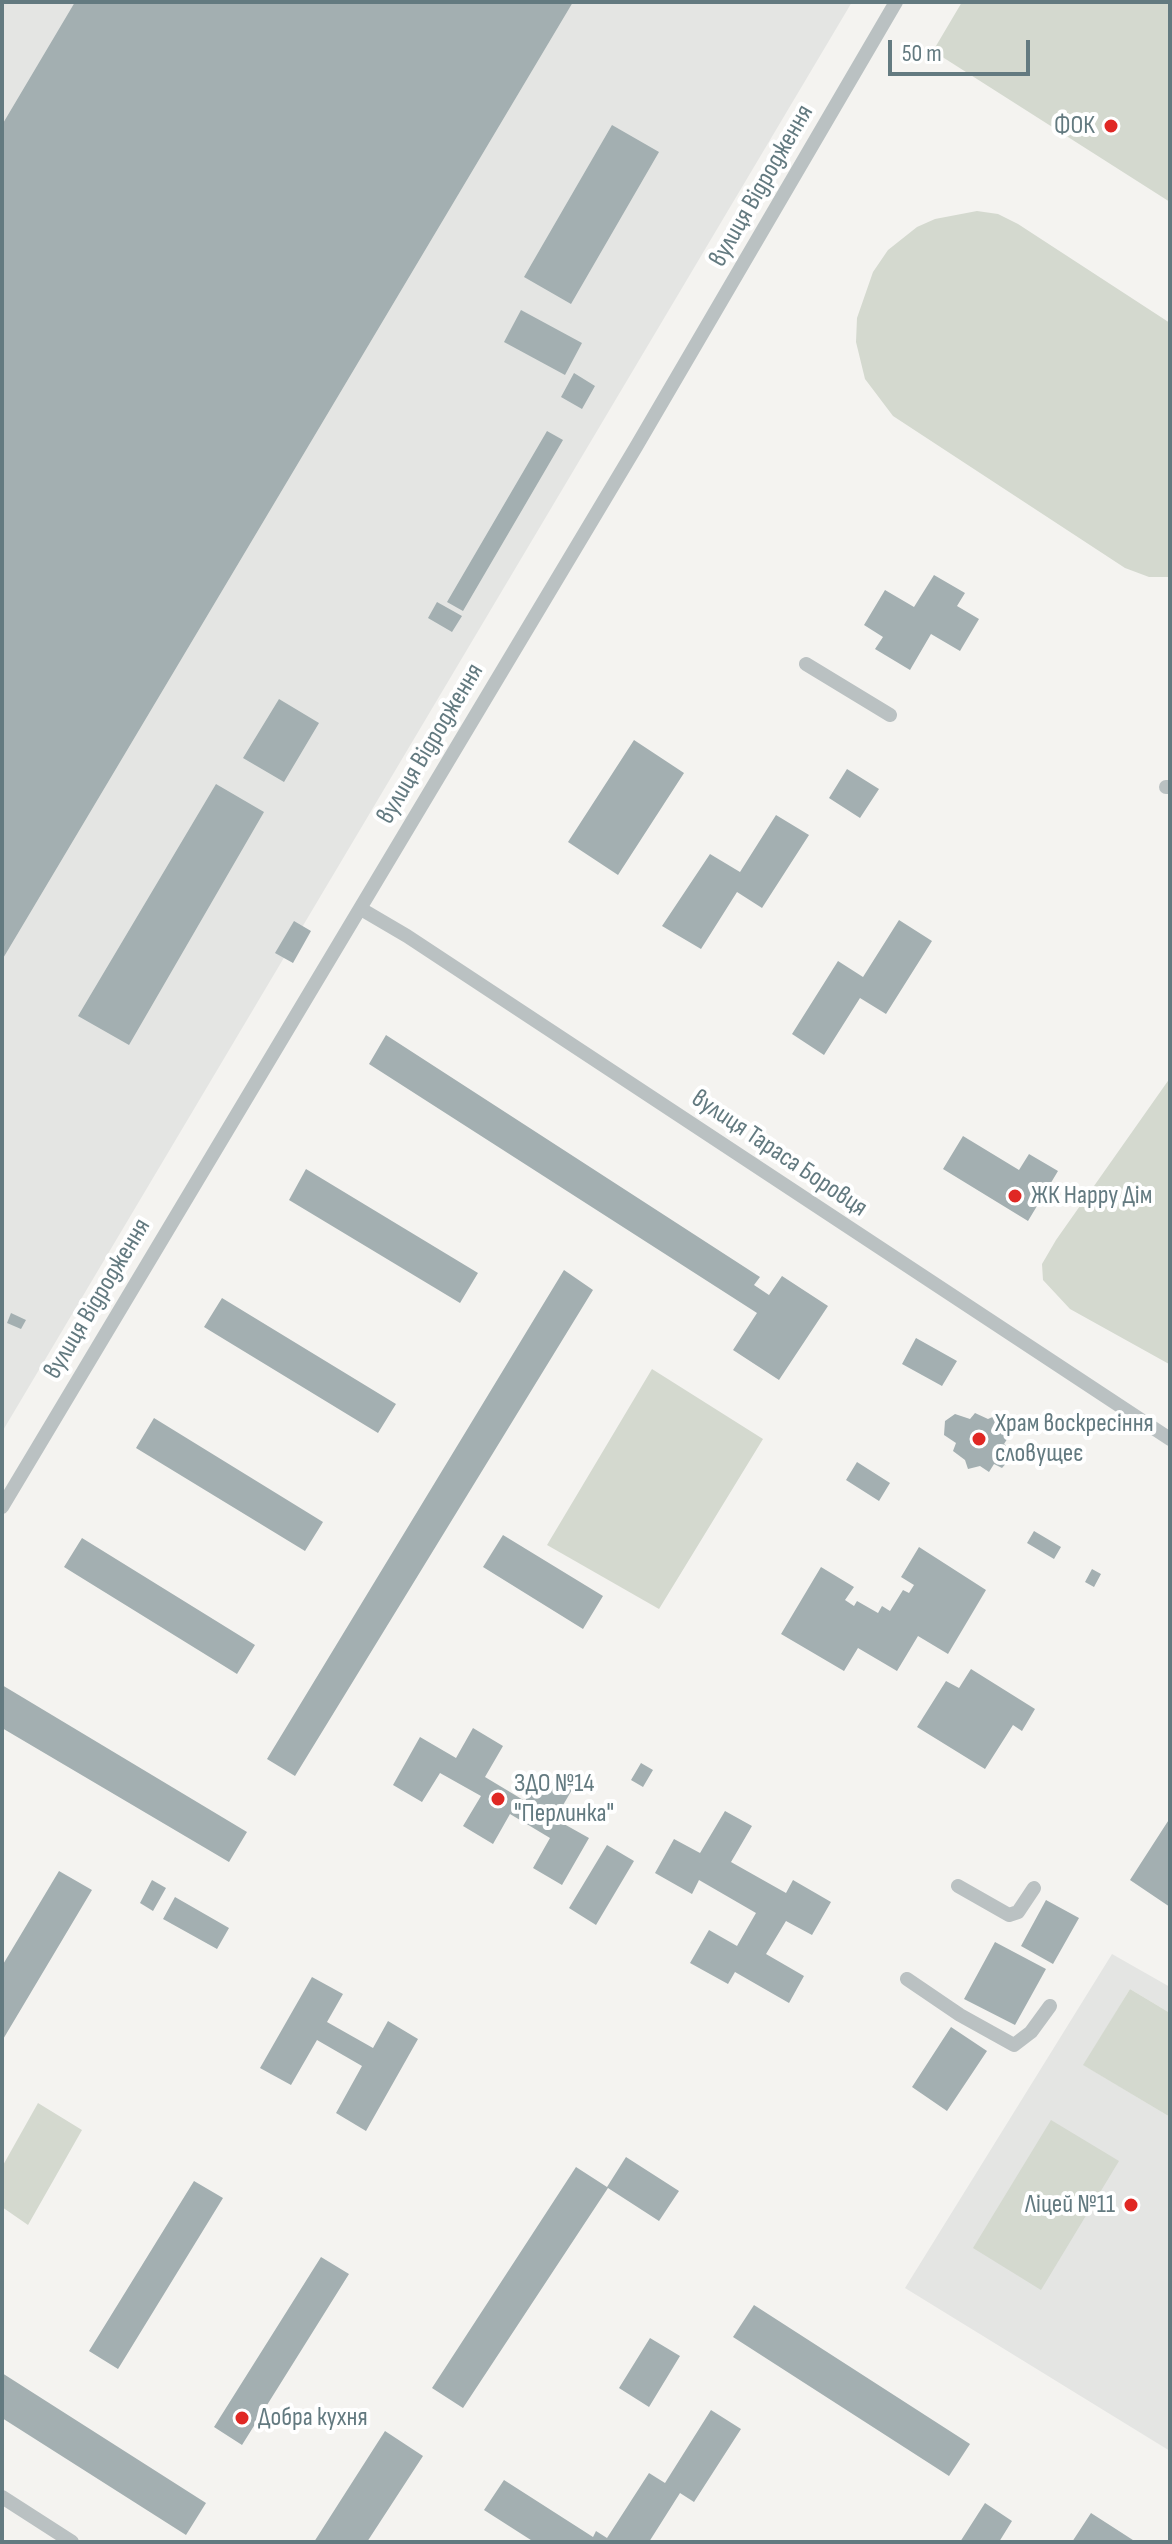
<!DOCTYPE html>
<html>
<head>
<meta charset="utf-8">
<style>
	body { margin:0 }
	#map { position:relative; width:1172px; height:2544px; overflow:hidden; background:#f4f3f0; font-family:"Sofia Sans Condensed",sans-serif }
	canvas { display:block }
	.frame { position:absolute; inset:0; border:4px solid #637a80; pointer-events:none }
	.scale { position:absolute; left:888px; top:40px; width:142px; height:36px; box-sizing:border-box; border:4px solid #637a80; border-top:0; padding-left:10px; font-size:24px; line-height:28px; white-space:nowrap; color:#637a80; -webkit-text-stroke:6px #fff; paint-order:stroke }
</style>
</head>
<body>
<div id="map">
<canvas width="1172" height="2544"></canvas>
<div class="frame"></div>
<div class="scale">50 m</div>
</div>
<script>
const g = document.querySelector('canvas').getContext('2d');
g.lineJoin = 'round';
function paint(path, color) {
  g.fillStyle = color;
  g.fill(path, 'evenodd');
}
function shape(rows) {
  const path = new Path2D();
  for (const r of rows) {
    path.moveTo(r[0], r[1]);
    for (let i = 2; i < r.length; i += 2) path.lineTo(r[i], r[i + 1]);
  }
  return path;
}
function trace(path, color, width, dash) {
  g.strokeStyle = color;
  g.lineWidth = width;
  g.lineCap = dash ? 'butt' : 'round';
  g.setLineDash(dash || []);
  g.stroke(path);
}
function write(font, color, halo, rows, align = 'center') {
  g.font = font + ' "Sofia Sans Condensed",sans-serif';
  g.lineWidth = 8;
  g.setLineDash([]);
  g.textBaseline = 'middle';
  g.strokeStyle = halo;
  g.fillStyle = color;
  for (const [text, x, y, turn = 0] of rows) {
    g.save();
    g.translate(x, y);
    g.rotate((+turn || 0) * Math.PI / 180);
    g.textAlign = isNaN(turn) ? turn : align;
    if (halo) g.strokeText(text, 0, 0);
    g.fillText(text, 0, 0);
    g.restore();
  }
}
paint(shape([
	[2,2,852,2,2,1432],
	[1112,1954,1170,1987,1170,2013,1130,1989,1084,2065,1170,2117,1170,2451,905,2288]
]), '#e4e5e3');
paint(shape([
	[962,2,1170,2,1170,202,933,51],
	[977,211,998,214,1018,224,1170,323,1170,577,1149,577,1125,568,893,416,865,379,856,342,857,318,873,272,888,250,917,227,935,219],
	[1170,1078,1170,1363,1169,1364,1070,1309,1043,1280,1042,1264,1056,1240],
	[652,1369,763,1439,659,1609,547,1545],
	[1130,1989,1170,2013,1170,2117,1083,2065],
	[38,2103,82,2130,28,2225,2,2207,2,2167],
	[1051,2120,1119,2161,1041,2290,973,2248]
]), '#d4d9cf');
paint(shape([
	[75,2,573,2,2,960,2,125],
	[612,125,659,152,571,304,524,277],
	[521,310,582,343,565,375,504,342],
	[574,373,595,386,582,409,561,397],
	[547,431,563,440,463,611,447,602],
	[934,575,965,593,957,606,979,619,960,651,931,634,910,670,875,649,883,637,864,625,885,590,914,607],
	[437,602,462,616,452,632,428,618],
	[279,699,319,723,284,782,243,758],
	[634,740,684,773,618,875,568,842],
	[847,769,879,789,860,818,829,798],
	[216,784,264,812,129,1045,78,1016],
	[776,815,809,835,762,908,737,892,701,949,662,926,710,854,740,872],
	[899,920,932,941,886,1014,860,998,824,1055,792,1034,838,961,863,977],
	[294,921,311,931,293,963,275,953],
	[386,1035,760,1277,754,1285,769,1295,782,1276,828,1306,779,1380,733,1350,757,1313,369,1064],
	[963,1136,1019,1170,1029,1154,1058,1171,1028,1221,943,1169],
	[306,1169,478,1273,460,1303,289,1200],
	[564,1270,593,1290,295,1776,267,1759],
	[222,1298,396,1404,378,1433,204,1327],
	[11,1313,26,1320,21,1329,7,1323],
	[916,1338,957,1361,942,1386,902,1364],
	[975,1413,988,1419,997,1415,999,1425,1011,1433,1004,1444,1013,1450,1010,1459,1002,1468,994,1464,989,1472,980,1466,968,1469,965,1460,953,1451,956,1443,944,1435,945,1421,955,1414,970,1419],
	[154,1418,323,1522,305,1551,136,1448],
	[857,1462,890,1483,879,1501,846,1480],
	[1034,1531,1061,1547,1054,1559,1027,1543],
	[503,1535,603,1596,583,1629,483,1567],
	[82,1538,255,1645,237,1674,64,1567],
	[919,1547,986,1590,948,1654,918,1636,897,1671,858,1648,844,1671,781,1634,821,1567,854,1587,845,1600,854,1606,857,1601,878,1613,882,1606,890,1611,903,1590,909,1593,914,1585,901,1577],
	[1092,1569,1101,1574,1094,1587,1085,1582],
	[971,1669,1035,1709,1022,1731,1013,1725,985,1769,917,1727,946,1681,959,1688],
	[2,1685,247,1832,229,1862,2,1728],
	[473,1728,503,1746,485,1777,525,1801,543,1771,573,1788,555,1819,589,1838,562,1885,533,1868,550,1838,510,1814,493,1844,463,1826,481,1796,440,1773,422,1802,393,1785,420,1737,456,1758],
	[641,1763,653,1770,643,1787,631,1780],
	[725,1811,752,1826,731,1862,786,1893,793,1880,831,1902,812,1935,786,1921,766,1954,804,1976,789,2003,735,1972,728,1984,690,1963,709,1930,737,1946,756,1913,699,1880,692,1894,655,1873,674,1839,700,1853],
	[1170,1818,1170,1907,1130,1880],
	[607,1845,634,1861,596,1925,569,1908],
	[59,1871,92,1890,2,2041,2,1966],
	[152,1880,166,1888,153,1911,140,1903],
	[175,1897,229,1928,217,1949,163,1919],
	[1046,1900,1079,1918,1053,1964,1021,1946],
	[995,1942,1046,1969,1015,2025,964,1999],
	[312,1977,343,1994,327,2022,373,2048,388,2021,418,2039,366,2131,336,2113,362,2066,317,2040,291,2085,260,2068],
	[951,2027,987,2051,947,2111,912,2087],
	[626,2157,679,2191,659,2221,608,2188,463,2408,432,2388,576,2167,607,2187],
	[194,2181,223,2198,118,2369,89,2351],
	[321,2257,349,2274,242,2445,214,2427],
	[754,2305,970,2444,949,2476,733,2337],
	[650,2338,680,2356,649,2407,619,2388],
	[2,2373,206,2503,186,2535,2,2418],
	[711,2410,741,2429,694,2502,680,2493,649,2542,534,2542,484,2510,504,2480,593,2537,596,2531,607,2538,649,2473,665,2483],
	[385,2431,423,2456,367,2542,314,2542],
	[985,2503,1012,2521,999,2542,960,2542],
	[1091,2513,1136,2542,1072,2542]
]), '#a3afb1');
trace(shape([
	[806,664,890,715],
	[1166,787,1170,787],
	[361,909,407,936,1170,1439],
	[2,1507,636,447,896,2],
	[958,1886,1009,1915,1018,1912,1034,1888],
	[907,1979,960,2015,1014,2045,1031,2032,1050,2006],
	[2,2497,72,2542]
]), '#bac1c2', 14);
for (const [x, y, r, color] of [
	[1111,126,8,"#e02824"],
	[1015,1196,8,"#e02824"],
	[979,1439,8,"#e02824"],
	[498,1799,8,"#e02824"],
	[1131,2205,8,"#e02824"],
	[242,2418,8,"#e02824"]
]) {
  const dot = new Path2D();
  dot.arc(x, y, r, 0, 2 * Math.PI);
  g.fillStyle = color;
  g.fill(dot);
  trace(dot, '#fff', 3);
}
write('26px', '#637a80', '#fff', [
	["ФОК",1095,126,"right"],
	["ЖК Happy Дім",1031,1196],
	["Храм воскресіння",995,1424],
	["словущеє",995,1454],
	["ЗДО №14",514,1784],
	["\"Перлинка\"",514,1814],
	["Ліцей №11",1115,2205,"right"],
	["Добра кухня",258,2418]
], 'left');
write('26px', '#637a80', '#fff', [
	["вулиця Відродження",762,186,-60],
	["вулиця Відродження",431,744,-59],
	["вулиця Тараса Боровця",779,1154,34],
	["вулиця Відродження",98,1299,-59]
]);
</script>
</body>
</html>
